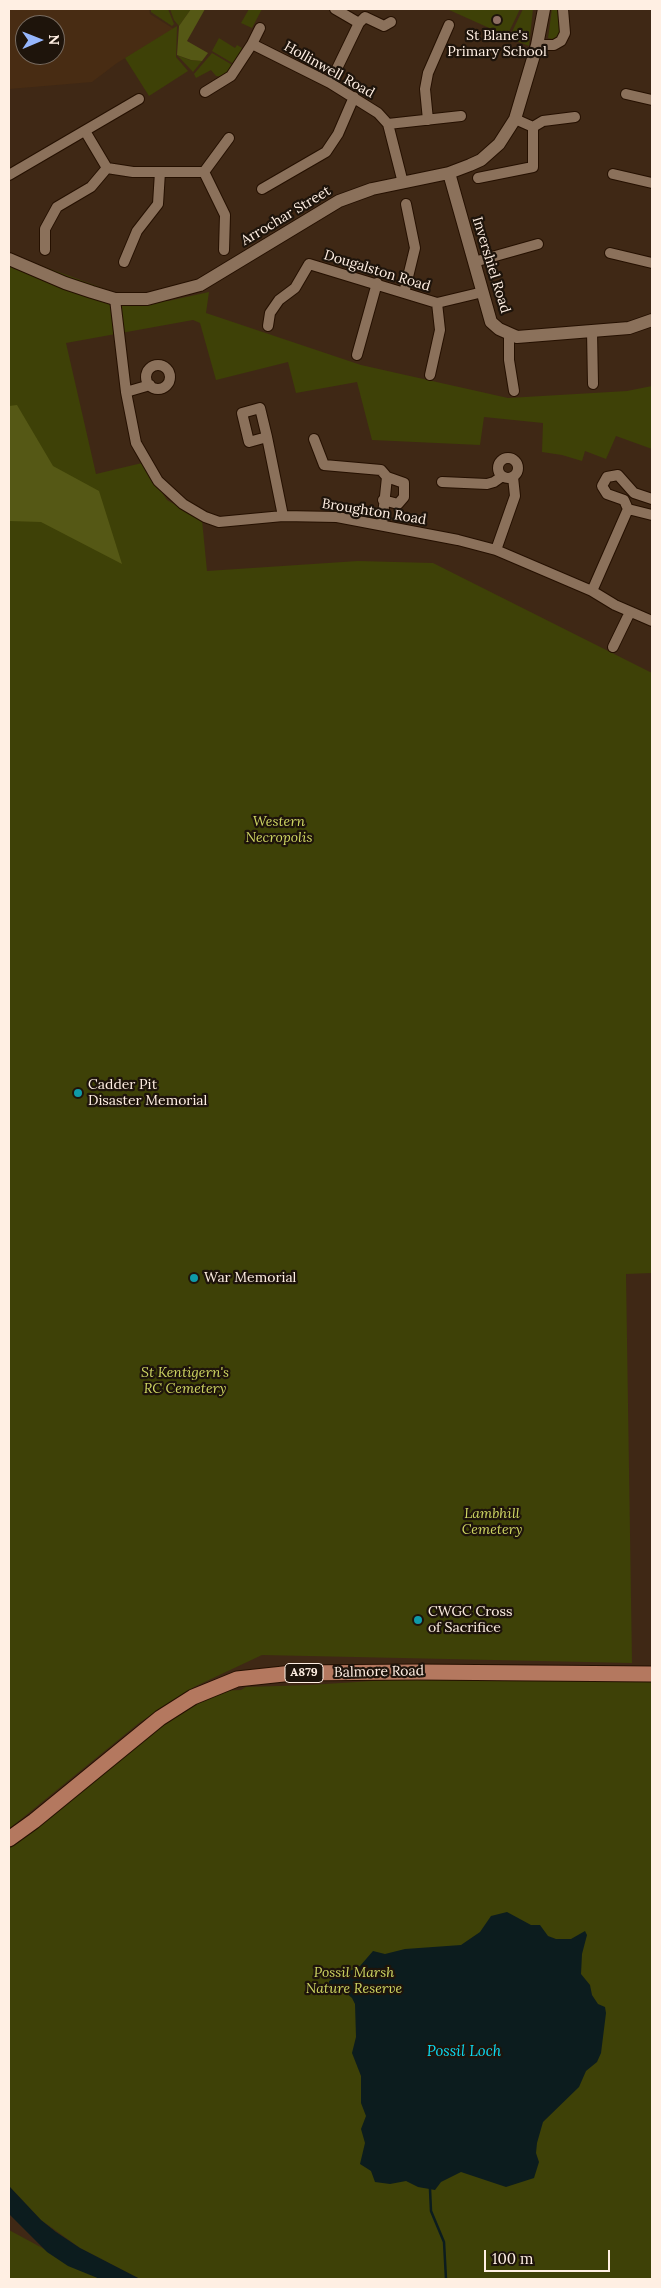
<!DOCTYPE html>
<html>
<head>
<meta charset="utf-8">
<style>
	body { margin:0 }
	#map { position:relative; width:661px; height:2288px; overflow:hidden; background:#3f2815; font-family:Lora,serif }
	canvas { display:block }
	.frame { position:absolute; inset:0; border:10px solid #ffefe3; pointer-events:none }
	.north { position:absolute; left:15px; top:15px; width:50px; height:50px; box-sizing:border-box; background:#1e140b; border:1px solid #786c61; border-radius:50%; rotate:89deg; font-size:14px; font-weight:700; line-height:20px; text-align:center; color:#ffefe3 }
	.north::after { content:''; display:block; margin:auto; width:18px; height:22px; background:#96b6fd; clip-path:polygon(50% 0,100% 100%,50% 72%,0 100%) }
	.scale { position:absolute; left:484px; top:2250px; width:126px; height:22px; box-sizing:border-box; border:2px solid #ffefe3; border-top:0; padding-left:6px; font-size:15px; line-height:18px; white-space:nowrap; color:#ffefe3; -webkit-text-stroke:4px #1e140b; paint-order:stroke }
</style>
</head>
<body>
<div id="map">
<canvas width="661" height="2288"></canvas>
<div class="frame"></div>
<div class="north">N</div>
<div class="scale">100 m</div>
</div>
<script>
const g = document.querySelector('canvas').getContext('2d');
g.lineJoin = 'round';
function paint(path, color) {
  g.fillStyle = color;
  g.fill(path, 'evenodd');
}
function shape(rows) {
  const path = new Path2D();
  for (const r of rows) {
    if (r.length === 3) {
      path.moveTo(r[0] + r[2], r[1]);
      path.arc(r[0], r[1], r[2], 0, 2 * Math.PI);
      continue;
    }
    path.moveTo(r[0], r[1]);
    for (let i = 2; i < r.length; i += 2) path.lineTo(r[i], r[i + 1]);
  }
  return path;
}
function trace(path, color, width, dash) {
  g.strokeStyle = color;
  g.lineWidth = width;
  g.lineCap = dash ? 'butt' : 'round';
  g.setLineDash(dash || []);
  g.stroke(path);
}
function write(font, color, halo, rows, align = 'center') {
  g.font = font + ' Lora,serif';
  g.lineWidth = 4.5;
  g.setLineDash([]);
  g.textBaseline = 'middle';
  g.strokeStyle = halo;
  g.fillStyle = color;
  for (const [text, x, y, turn = 0] of rows) {
    g.save();
    g.translate(x, y);
    g.rotate((+turn || 0) * Math.PI / 180);
    g.textAlign = isNaN(turn) ? turn : align;
    if (halo) g.strokeText(text, 0, 0);
    g.fillText(text, 0, 0);
    g.restore();
  }
}
paint(shape([
	[9,9,149,9,150,14,174,29,117,63,92,82,9,89],
	[25,25,55,25,55,55,25,55]
]), '#482c13');
paint(shape([
	[151,9,168,9,174,24,172,26,151,12],
	[170,9,191,9,179,26,174,20],
	[249,9,262,9,252,28,241,23],
	[447,9,520,9,507,36],
	[523,9,533,9,529,46,509,38],
	[552,9,559,9,561,34,557,40,548,38],
	[177,26,176,57,188,71,149,96,125,58],
	[219,38,235,48,237,45,242,48,234,64,212,51],
	[212,53,234,66,223,77,216,76,211,70,196,78,194,74],
	[177,55,190,60,202,61,193,72],
	[9,254,108,290,128,301,168,301,209,292,206,313,361,365,508,398,627,391,652,386,652,449,616,436,606,459,585,451,582,461,562,455,542,452,543,423,484,417,480,445,372,440,357,382,296,393,288,362,216,380,200,323,193,320,66,343,96,474,142,463,167,500,202,520,207,571,358,561,433,563,652,673,652,1273,626,1274,632,1663,262,1655,194,1687,139,1723,9,1829],
	[418,1678,652,1681,652,2279,140,2279,80,2248,41,2220,9,2186,9,1841,176,1714,214,1691,241,1690,246,1687,310,1685],
	[9,2230,100,2279,9,2279]
]), '#3e4107');
paint(shape([
	[191,9,205,9,187,41,208,53,202,61,191,60,177,55,179,26],
	[17,405,53,466,99,491,122,564,41,522,9,521,9,406]
]), '#555815');
paint(shape([
	[507,1912,531,1925,540,1925,548,1936,556,1939,571,1939,585,1931,587,1935,582,1954,581,1974,590,1985,592,1995,598,2004,605,2007,606,2013,601,2053,597,2062,586,2071,579,2087,543,2122,537,2143,536,2153,539,2162,534,2178,506,2187,461,2172,441,2182,435,2190,418,2187,406,2181,390,2184,375,2182,371,2171,360,2164,365,2143,361,2129,366,2116,361,2103,361,2076,352,2053,356,2037,355,2004,352,1998,338,1986,329,1984,329,1981,360,1966,373,1951,385,1954,405,1949,461,1945,480,1932,491,1916],
	[9,2186,41,2220,56,2232,80,2248,140,2279,100,2279,68,2266,47,2252,9,2214]
]), '#0c1c1e');
trace(shape([
	[430,2189,431,2211,444,2242,446,2279]
]), '#0c1c1e', 2.5);
const minor = shape([
	[359,23,365,17,384,26,391,22],
	[252,44,260,28],
	[537,45,554,45,561,41,565,33,563,9],
	[330,83,359,23,335,9],
	[205,92,231,76,252,44,330,83,378,113,388,124,403,183],
	[626,94,652,100],
	[515,119,533,127,543,121,575,117],
	[428,120,425,89,428,73,449,25],
	[388,124,461,116],
	[85,131,107,168,133,172,204,172,225,215,224,250],
	[204,172,229,138],
	[613,174,652,183],
	[9,175,139,99],
	[478,178,533,167,533,127],
	[262,189,326,152,338,134,354,97],
	[45,250,45,229,57,207,91,187,107,168],
	[610,253,652,263],
	[124,262,137,231,158,204,160,172],
	[474,262,538,244],
	[404,293,415,248,406,204],
	[115,299,126,392,136,443,158,481,183,504,205,517,219,522,283,516,337,517,458,540,496,550,592,591,615,605,652,621],
	[268,326,270,313,279,300,295,288,309,264,437,303,483,292],
	[592,331,593,384],
	[509,334,509,360,514,391],
	[357,355,377,283],
	[158,377,12],
	[430,375,440,330,437,303],
	[126,392,150,385],
	[267,437,249,442,242,413,260,408,267,437,283,516],
	[314,439,324,465,381,470,387,477,382,525],
	[508,468,10],
	[442,482,487,484,494,482,501,477],
	[383,500,398,504,404,497,404,483,387,477],
	[628,509,652,515],
	[496,550,515,496,513,477],
	[592,591,628,509,624,500,607,494,602,486,607,477,618,475,634,493,652,499],
	[613,647,630,612]
]);
const tertiary = shape([
	[449,173,491,322,499,329,517,337,629,328,652,320],
	[9,259,65,283,92,292,115,299,147,299,200,285,339,201,372,189,449,173,470,165,481,160,499,144,515,119,537,45,544,9]
]);
const primary = shape([
	[9,1839,34,1821,160,1718,193,1697,237,1679,293,1673,417,1672,652,1674]
]);
trace(minor, '#251000', 12);
trace(tertiary, '#251000', 14);
trace(primary, '#251000', 17);
trace(minor, '#8b715b', 10);
trace(tertiary, '#8b715b', 12);
trace(primary, '#b4785f', 15);
for (const [x, y, r, color] of [
	[497,20,5,"#8d6e63"],
	[78,1093,5,"#0f9aa8"],
	[194,1278,5,"#0f9aa8"],
	[418,1620,5,"#0f9aa8"]
]) {
  const dot = new Path2D();
  dot.arc(x, y, r, 0, 2 * Math.PI);
  g.fillStyle = color;
  g.fill(dot);
  trace(dot, '#1e140b', 2);
}
for (const [x, y, w] of [
	[304,1673,38]
]) {
  const box = new Path2D();
  box.roundRect(x - w / 2, y - 9.5, w, 19, 4);
  g.fillStyle = '#1e140b';
  g.fill(box);
  trace(box, '#ffefe3', 1);
}
write('bold 12px', '#ffefe3', null, [
	["A879",304,1673]
]);
write('14px', '#ffefe3', '#1e140b', [
	["St Blane's",497,36,"center"],
	["Primary School",497,52,"center"],
	["Cadder Pit",88,1085],
	["Disaster Memorial",88,1101],
	["War Memorial",204,1278],
	["CWGC Cross",428,1612],
	["of Sacrifice",428,1628]
], 'left');
write('14px', '#ffefe3', '#1e140b', [
	["Hollinwell Road",329,70,29],
	["Arrochar Street",286,216,-31],
	["Invershiel Road",491,265,73],
	["Dougalston Road",377,271,17],
	["Broughton Road",374,512,9],
	["Balmore Road",379,1672,-1]
]);
write('italic 14px', '#cfd663', '#1e140b', [
	["Western",279,822],
	["Necropolis",279,838],
	["St Kentigern's",185,1373],
	["RC Cemetery",185,1389],
	["Lambhill",492,1514],
	["Cemetery",492,1530],
	["Possil Marsh",354,1973],
	["Nature Reserve",354,1989]
]);
write('italic 15px', '#0cdbf2', '#1e140b', [
	["Possil Loch",464,2052]
]);
</script>
</body>
</html>
